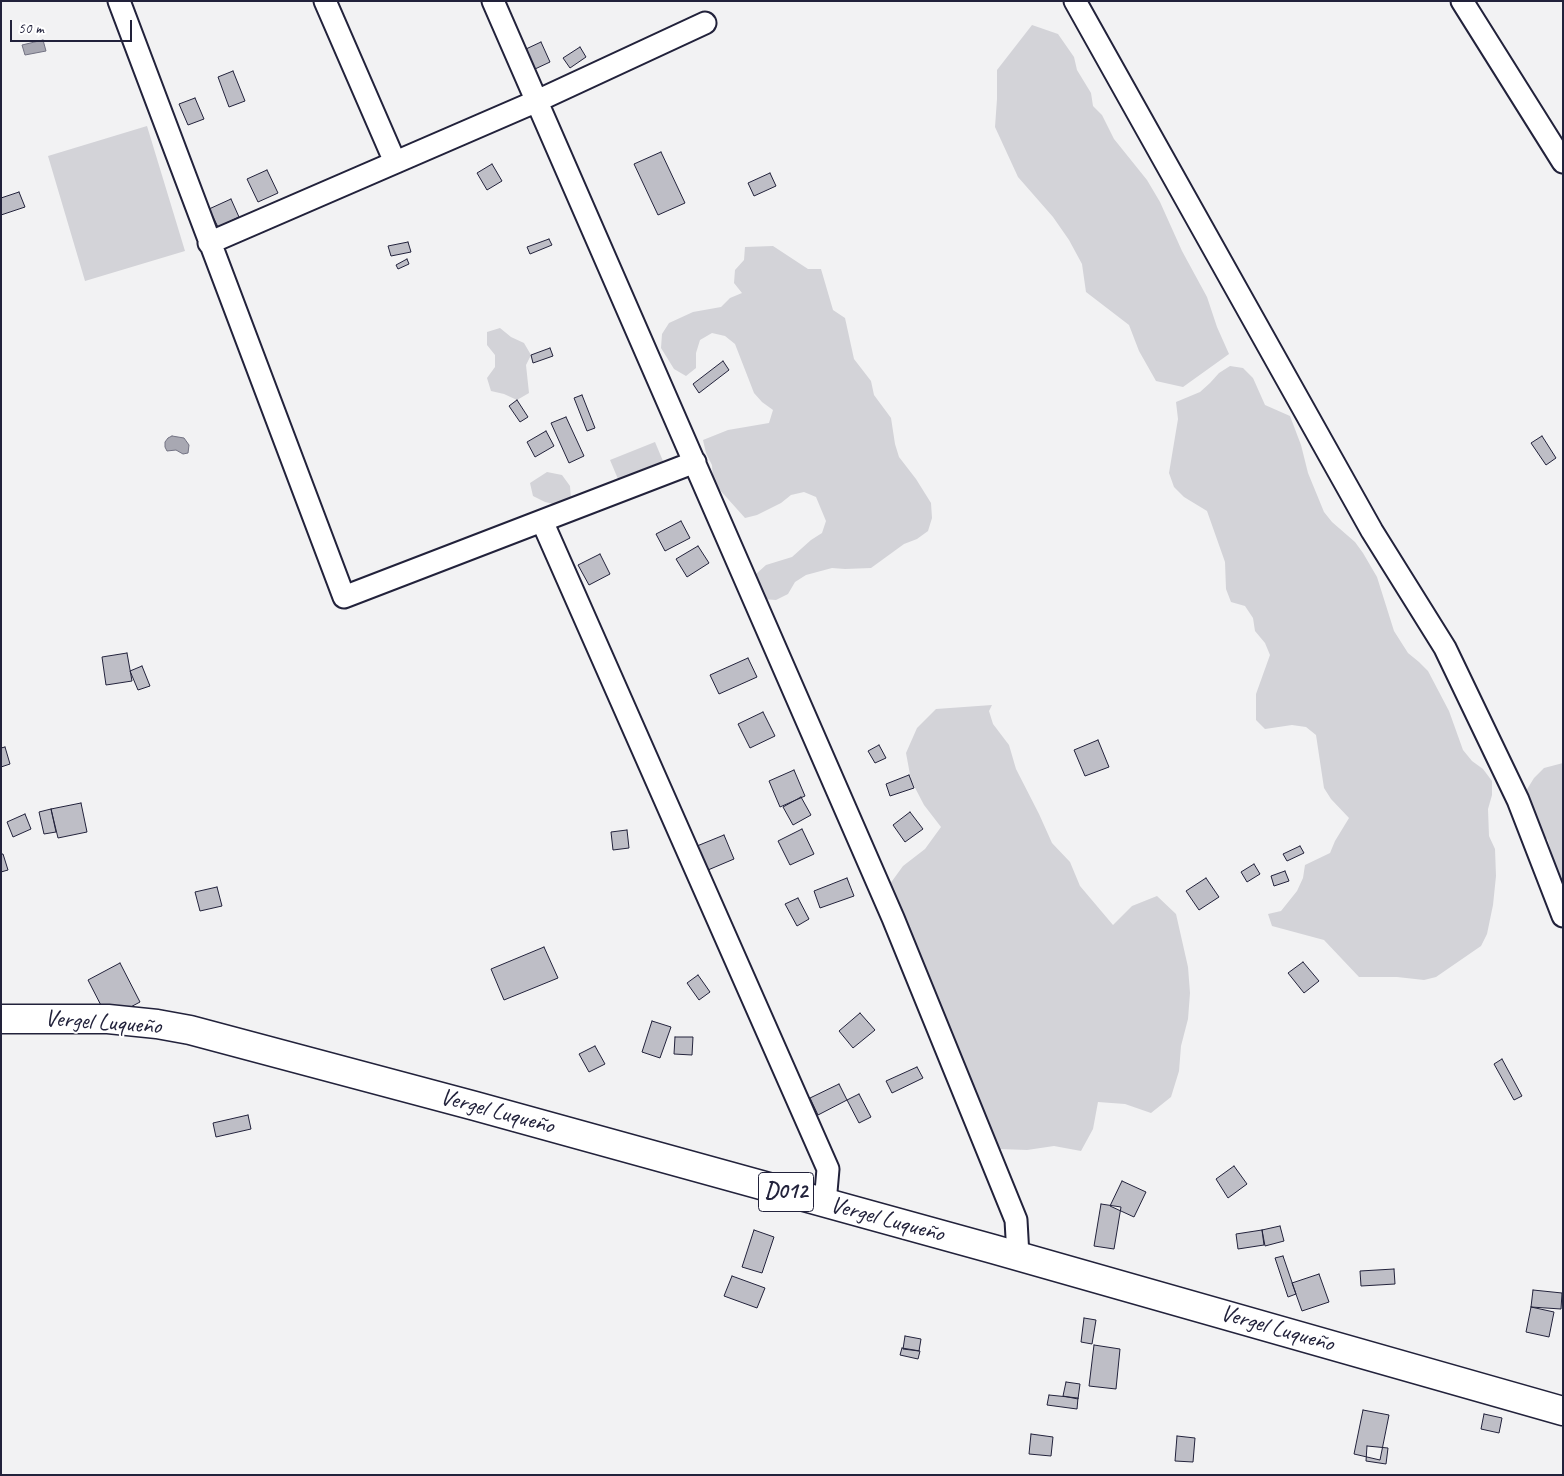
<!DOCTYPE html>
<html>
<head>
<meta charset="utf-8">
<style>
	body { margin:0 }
	#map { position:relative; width:1564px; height:1476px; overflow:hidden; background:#f2f2f3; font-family:Caveat,sans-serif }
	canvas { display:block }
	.frame { position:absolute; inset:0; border:2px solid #22223b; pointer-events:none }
	.scale { position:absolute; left:10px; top:20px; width:122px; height:22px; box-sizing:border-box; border:2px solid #22223b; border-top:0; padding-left:6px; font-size:15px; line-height:18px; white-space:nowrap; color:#22223b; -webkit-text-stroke:4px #fff; paint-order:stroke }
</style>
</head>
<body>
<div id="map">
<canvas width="1564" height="1476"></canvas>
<div class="frame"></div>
<div class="scale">50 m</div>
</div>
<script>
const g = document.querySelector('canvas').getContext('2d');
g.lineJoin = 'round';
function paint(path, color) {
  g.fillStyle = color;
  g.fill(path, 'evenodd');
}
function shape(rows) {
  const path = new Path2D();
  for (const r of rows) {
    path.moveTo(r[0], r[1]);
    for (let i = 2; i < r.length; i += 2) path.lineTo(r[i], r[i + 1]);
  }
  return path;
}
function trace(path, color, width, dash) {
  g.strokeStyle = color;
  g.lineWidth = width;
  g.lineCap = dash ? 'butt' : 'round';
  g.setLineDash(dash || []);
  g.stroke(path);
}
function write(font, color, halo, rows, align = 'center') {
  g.font = font + ' Caveat,sans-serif';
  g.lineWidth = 4;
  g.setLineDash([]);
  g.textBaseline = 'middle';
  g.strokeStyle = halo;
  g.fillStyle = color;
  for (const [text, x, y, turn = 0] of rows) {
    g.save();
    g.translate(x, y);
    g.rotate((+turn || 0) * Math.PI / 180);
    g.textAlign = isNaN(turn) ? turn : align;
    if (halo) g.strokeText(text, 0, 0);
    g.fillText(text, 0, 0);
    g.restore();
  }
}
paint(shape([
	[1032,25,1058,34,1074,57,1077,70,1091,93,1093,106,1102,115,1114,139,1147,180,1160,202,1182,251,1207,297,1217,327,1229,354,1183,387,1156,381,1139,351,1129,325,1086,292,1082,264,1069,240,1053,217,1018,177,995,127,997,99,997,70],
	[147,126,185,251,85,281,48,156],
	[773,246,808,269,821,269,833,310,845,318,854,359,871,381,874,395,891,418,895,444,899,457,916,479,931,503,932,518,928,531,917,539,904,544,871,568,845,569,832,568,806,575,795,582,788,594,776,600,762,599,756,587,756,574,766,565,792,557,811,540,822,533,826,521,816,497,804,492,791,495,781,503,757,515,745,518,719,489,713,478,712,465,706,453,703,440,728,430,769,423,773,410,762,402,754,393,735,344,725,336,712,333,700,340,696,353,696,368,686,376,674,369,661,348,662,334,669,323,693,312,721,307,730,298,742,293,734,283,735,270,744,260,745,247],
	[500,328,511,337,524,343,531,355,526,365,529,393,517,400,504,394,491,391,487,378,495,367,495,355,487,345,487,332],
	[1230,366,1243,368,1253,378,1265,405,1290,416,1301,445,1308,473,1324,512,1332,522,1355,542,1363,553,1377,577,1394,631,1408,653,1419,662,1428,671,1449,711,1463,750,1472,761,1483,769,1492,781,1492,795,1488,809,1489,836,1495,849,1496,876,1493,905,1487,934,1481,946,1436,977,1424,980,1397,977,1359,977,1324,940,1272,926,1268,914,1281,911,1297,891,1303,878,1305,865,1330,853,1335,841,1349,818,1331,799,1324,788,1316,735,1306,727,1292,725,1265,729,1256,720,1256,694,1270,655,1265,643,1255,631,1253,618,1245,606,1231,602,1226,589,1225,562,1207,511,1184,497,1174,487,1169,473,1178,419,1176,402,1200,392,1210,383,1219,373],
	[655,442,663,461,618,479,610,460],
	[547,472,562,475,570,486,571,500,558,505,545,502,533,496,530,483],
	[992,705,989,711,993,724,1009,745,1016,769,1039,814,1052,843,1070,862,1080,886,1113,925,1132,906,1157,896,1176,914,1188,967,1190,993,1188,1019,1181,1046,1179,1071,1171,1097,1151,1113,1125,1104,1098,1102,1093,1129,1081,1151,1054,1146,1027,1150,1000,1149,985,1127,953,1047,947,1019,925,965,911,942,887,888,903,866,925,849,941,827,924,805,911,780,906,753,917,728,936,709],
	[1563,763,1563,899,1548,840,1538,830,1532,803,1526,791,1534,778,1544,768]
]), '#d3d3d8');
const water = shape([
	[43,40,46,51,25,55,22,45,43,40],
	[172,436,184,438,189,445,188,453,183,454,176,450,167,451,165,447,165,442,168,438,172,436]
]);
paint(water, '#a8a8b2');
trace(water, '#727282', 1);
const building = shape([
	[541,42,550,62,535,69,526,49,541,42],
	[580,47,586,57,570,68,563,58,580,47],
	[233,71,245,101,229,107,218,77,233,71],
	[195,98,204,119,188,125,179,104,195,98],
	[661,152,685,203,658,215,634,164,661,152],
	[492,164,502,181,487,190,477,173,492,164],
	[267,170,278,193,258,202,247,179,267,170],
	[770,173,776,186,754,196,748,183,770,173],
	[19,192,25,207,1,215,1,198,19,192],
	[231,199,239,217,218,227,209,209,231,199],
	[549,239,552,245,530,254,527,247,549,239],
	[408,242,411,252,391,256,388,246,408,242],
	[407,259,409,264,398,269,396,265,407,259],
	[550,348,553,356,533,363,531,355,550,348],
	[723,361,729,370,699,393,693,384,723,361],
	[582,395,595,428,587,431,574,398,582,395],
	[517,400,528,417,520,422,509,406,517,400],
	[566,417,584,456,569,463,551,423,566,417],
	[546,431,554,446,535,457,527,442,546,431],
	[1542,436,1556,458,1546,465,1531,443,1542,436],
	[681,521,690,538,665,551,656,534,681,521],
	[698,546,709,563,687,577,676,559,698,546],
	[600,554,610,574,589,585,578,565,600,554],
	[127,653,132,681,106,685,102,657,127,653],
	[748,658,757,677,719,694,710,675,748,658],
	[142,666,150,686,138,690,130,671,142,666],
	[763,712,775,736,750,748,738,724,763,712],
	[1098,740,1109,767,1085,776,1074,750,1098,740],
	[879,745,886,758,875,763,868,751,879,745],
	[5,747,10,764,1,767,1,748,5,747],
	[794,770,805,796,780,807,769,781,794,770],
	[909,775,914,788,890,796,886,784,909,775],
	[801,797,811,815,793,825,783,807,801,797],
	[81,803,87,832,58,838,51,809,81,803],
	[51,809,56,832,44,834,39,812,51,809],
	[910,812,923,829,905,842,893,825,910,812],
	[25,814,31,829,13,837,7,822,25,814],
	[802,829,814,854,790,865,778,841,802,829],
	[627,830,629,848,613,850,611,832,627,830],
	[724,835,734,859,708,870,697,846,724,835],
	[1300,846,1304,853,1287,861,1283,854,1300,846],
	[1,854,3,854,8,870,1,872,1,854],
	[1254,864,1260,874,1247,882,1241,872,1254,864],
	[1285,871,1289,881,1274,886,1271,876,1285,871],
	[847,878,854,896,820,908,814,891,847,878],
	[1206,878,1219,897,1199,910,1186,891,1206,878],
	[217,887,222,906,200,911,195,892,217,887],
	[798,898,809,919,797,926,785,904,798,898],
	[544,947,558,978,504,1000,491,969,544,947],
	[1303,962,1319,981,1304,993,1288,973,1303,962],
	[120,963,140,1002,108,1019,88,980,120,963],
	[698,975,710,992,699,1000,687,983,698,975],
	[860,1013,875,1030,853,1048,839,1031,860,1013],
	[652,1021,671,1027,660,1058,642,1052,652,1021],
	[675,1037,693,1037,692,1055,674,1054,675,1037],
	[595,1046,605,1064,589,1072,579,1054,595,1046],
	[1502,1059,1522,1096,1514,1100,1494,1064,1502,1059],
	[917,1067,923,1078,892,1093,886,1081,917,1067],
	[839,1084,847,1100,818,1115,810,1098,839,1084],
	[859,1094,871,1117,859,1123,847,1100,859,1094],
	[248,1115,251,1129,216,1137,213,1123,248,1115],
	[1234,1166,1247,1184,1228,1198,1216,1179,1234,1166],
	[1122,1181,1146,1192,1134,1217,1110,1206,1122,1181],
	[1101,1204,1121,1207,1114,1249,1094,1246,1101,1204],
	[1280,1226,1284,1241,1265,1246,1262,1230,1280,1226],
	[754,1230,774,1237,762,1273,742,1267,754,1230],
	[1262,1230,1264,1245,1238,1249,1236,1234,1262,1230],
	[1283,1256,1296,1294,1288,1297,1275,1258,1283,1256],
	[1394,1269,1395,1284,1361,1286,1360,1271,1394,1269],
	[1319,1274,1329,1302,1302,1311,1292,1283,1319,1274],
	[732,1276,765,1288,757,1308,724,1296,732,1276],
	[1533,1290,1562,1293,1561,1309,1531,1307,1533,1290],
	[1531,1307,1554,1312,1549,1337,1526,1332,1531,1307],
	[1084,1318,1096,1320,1092,1344,1081,1342,1084,1318],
	[905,1336,921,1339,919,1351,903,1349,905,1336],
	[1094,1345,1120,1349,1116,1389,1089,1386,1094,1345],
	[902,1348,920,1351,918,1359,900,1355,902,1348],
	[1066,1382,1080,1384,1078,1399,1063,1396,1066,1382],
	[1049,1395,1078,1398,1077,1409,1047,1405,1049,1395],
	[1363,1410,1389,1415,1380,1460,1354,1454,1363,1410],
	[1484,1414,1502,1418,1499,1433,1481,1429,1484,1414],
	[1031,1434,1053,1437,1051,1456,1029,1454,1031,1434],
	[1177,1436,1195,1438,1193,1462,1175,1461,1177,1436],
	[1367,1446,1388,1448,1386,1464,1366,1461,1367,1446]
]);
paint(building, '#bebec6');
trace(building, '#22223b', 1);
const minor = shape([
	[119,1,344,597,695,462],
	[325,1,395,162],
	[493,1,893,918,1016,1220,1018,1256],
	[1075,1,1372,531,1445,648,1518,800,1563,916],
	[1462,1,1563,162],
	[209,243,537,101,705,23],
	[542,521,828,1169,825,1203]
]);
const major = shape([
	[1,1019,108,1019,157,1024,190,1030,475,1106,993,1249,1563,1411]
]);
trace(minor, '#22223b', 25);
trace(major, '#22223b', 31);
trace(minor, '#fff', 21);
trace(major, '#fff', 28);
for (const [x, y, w] of [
	[786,1192,55]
]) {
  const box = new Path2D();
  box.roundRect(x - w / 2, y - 19.5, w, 39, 4);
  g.fillStyle = '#fff';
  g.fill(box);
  trace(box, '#22223b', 1);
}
write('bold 22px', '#22223b', null, [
	["D012",786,1192]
]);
write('24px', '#22223b', '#fff', [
	["Vergel Luqueño",103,1023,4],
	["Vergel Luqueño",497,1112,15],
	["Vergel Luqueño",887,1220,15],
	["Vergel Luqueño",1277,1329,16]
]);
</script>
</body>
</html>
